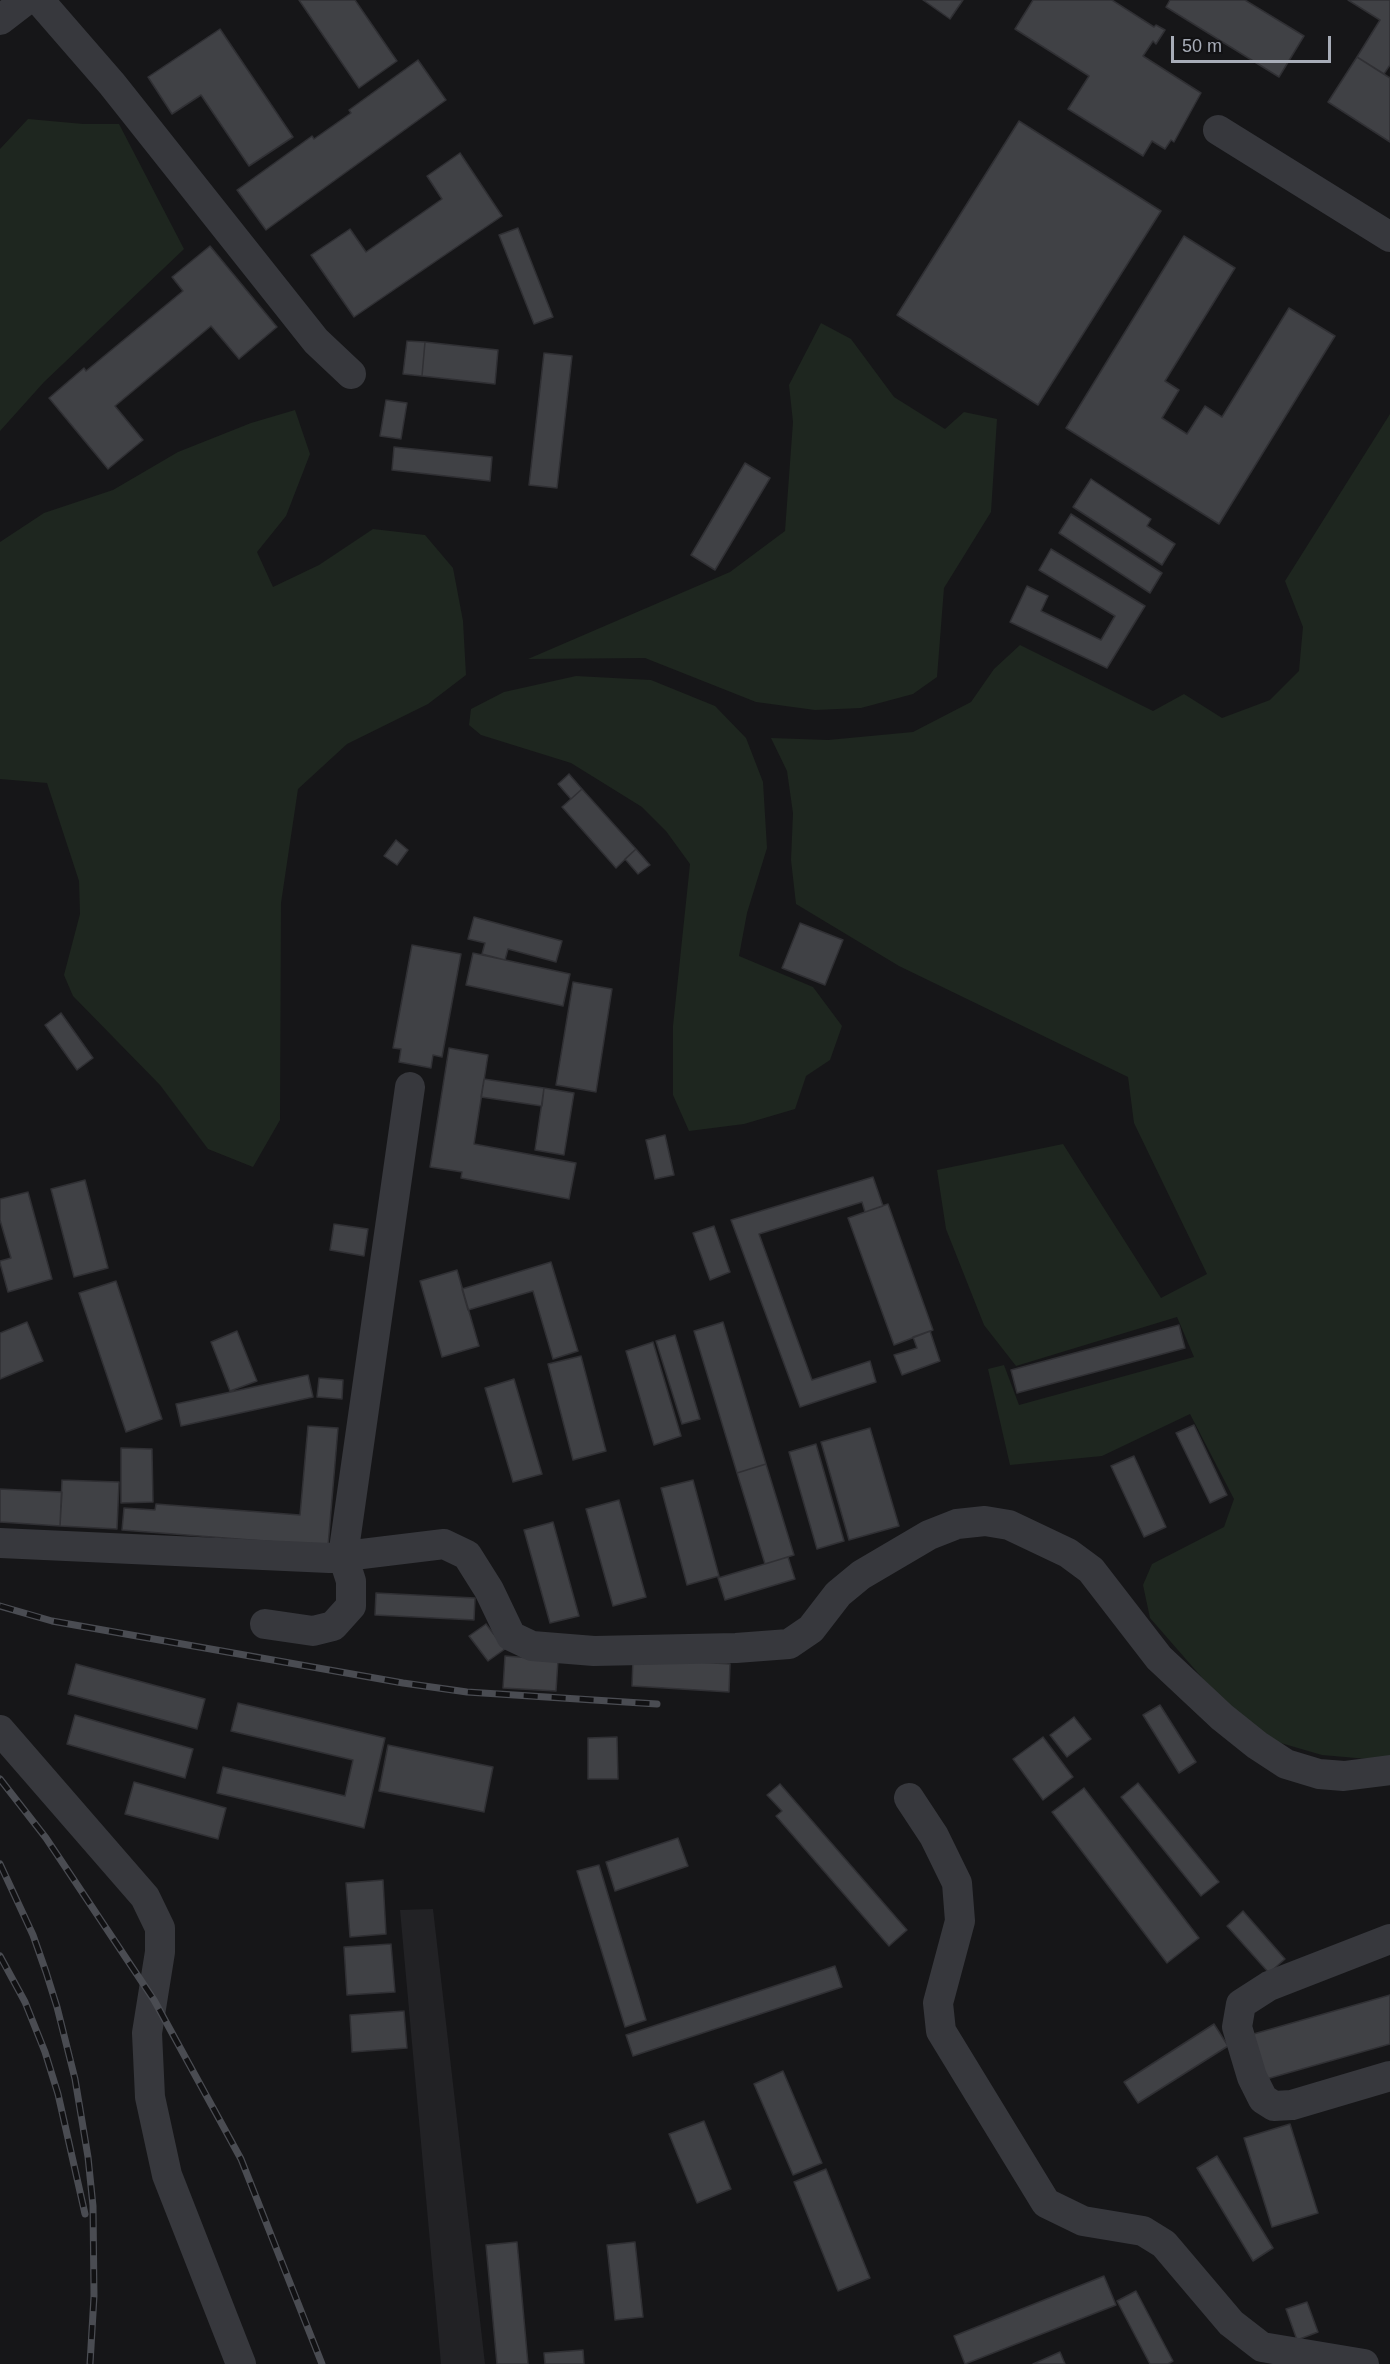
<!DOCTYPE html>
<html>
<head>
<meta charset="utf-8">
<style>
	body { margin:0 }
	#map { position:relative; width:1390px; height:2364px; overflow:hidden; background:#161618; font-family:Arial,sans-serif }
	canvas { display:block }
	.scale { position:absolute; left:1171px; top:36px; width:160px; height:27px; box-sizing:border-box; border:3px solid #a8adb8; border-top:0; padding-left:8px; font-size:18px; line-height:21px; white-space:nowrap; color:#a8adb8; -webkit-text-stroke:4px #111113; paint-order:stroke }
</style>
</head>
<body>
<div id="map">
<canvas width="1390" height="2364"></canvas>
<div class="scale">50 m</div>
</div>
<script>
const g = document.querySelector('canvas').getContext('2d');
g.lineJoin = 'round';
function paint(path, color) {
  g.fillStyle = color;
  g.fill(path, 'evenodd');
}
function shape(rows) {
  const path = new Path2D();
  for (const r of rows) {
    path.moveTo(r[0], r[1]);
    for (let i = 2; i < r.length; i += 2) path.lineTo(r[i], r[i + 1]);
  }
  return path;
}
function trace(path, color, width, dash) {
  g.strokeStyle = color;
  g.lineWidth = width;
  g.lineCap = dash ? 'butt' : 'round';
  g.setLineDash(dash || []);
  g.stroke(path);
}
paint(shape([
	[433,1909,485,2364,441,2364,400,1910]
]), '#222225');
paint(shape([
	[28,119,83,124,119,124,184,249,44,382,0,431,0,149],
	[821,323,851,339,894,397,945,429,964,412,997,419,991,512,944,588,937,677,913,694,861,708,815,710,756,702,645,658,528,659,730,572,785,531,793,422,789,385],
	[295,410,310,454,286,516,257,552,273,587,319,565,373,529,425,535,453,568,463,621,466,675,428,704,347,744,298,789,281,903,280,1120,253,1167,208,1149,160,1085,73,996,64,975,80,914,79,881,47,783,0,779,0,542,44,513,113,490,178,452,251,423],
	[1390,414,1390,1757,1379,1760,1322,1755,1267,1739,1218,1696,1150,1618,1143,1585,1152,1564,1224,1527,1234,1499,1190,1414,1102,1456,1010,1465,988,1369,1004,1365,1019,1405,1194,1357,1177,1317,1016,1366,984,1325,946,1229,937,1170,1063,1144,1161,1298,1207,1274,1134,1123,1128,1077,899,966,796,904,791,860,793,813,787,771,771,738,828,740,913,732,971,702,994,669,1020,645,1153,711,1184,694,1222,718,1270,700,1299,671,1303,627,1285,581],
	[576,676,651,680,715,706,746,738,763,782,767,848,747,913,739,956,813,987,842,1026,830,1060,806,1076,795,1109,744,1124,689,1131,673,1095,673,1026,690,864,666,831,642,807,571,763,481,735,469,725,471,709,504,692]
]), '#1e261f');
const building = shape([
	[299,0,355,0,397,61,359,88,299,0],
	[923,0,963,0,950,19,923,0],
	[1033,0,1112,0,1154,27,1156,25,1165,30,1156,44,1153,41,1143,56,1201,93,1174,142,1171,140,1165,149,1152,141,1143,156,1068,109,1089,76,1015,29,1033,0],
	[1170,0,1245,0,1304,36,1279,77,1166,7,1170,0],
	[1348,0,1390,0,1390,65,1384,74,1357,57,1380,20,1348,0],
	[220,29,293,137,249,166,201,95,172,114,148,77,220,29],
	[1357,57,1390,78,1390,142,1328,102,1357,57],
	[418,60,446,100,266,230,237,190,312,136,314,139,351,113,349,110,418,60],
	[1019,121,1161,211,1038,405,897,315,1019,121],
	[460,153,502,216,354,317,311,255,350,229,366,252,442,199,427,176,460,153],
	[518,228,553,317,534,324,499,235,518,228],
	[1184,236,1235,268,1165,381,1179,390,1162,418,1187,434,1205,406,1222,417,1289,308,1335,336,1219,524,1066,428,1184,236],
	[210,246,277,327,239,359,211,326,115,406,143,440,108,469,49,398,84,368,86,371,183,291,172,277,210,246],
	[407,341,425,342,422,376,403,374,407,341],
	[425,342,498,350,495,384,422,376,425,342],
	[544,353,572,356,557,488,529,485,544,353],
	[386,400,407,403,401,439,380,436,386,400],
	[394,447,492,457,490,481,392,470,394,447],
	[745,463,770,478,715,570,691,555,745,463],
	[1091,479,1151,519,1147,526,1175,544,1162,565,1073,507,1091,479],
	[1071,514,1162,573,1150,593,1059,533,1071,514],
	[1051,549,1145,606,1107,668,1010,622,1027,586,1048,596,1041,611,1101,640,1115,616,1039,570,1051,549],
	[569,774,582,789,571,799,558,784,569,774],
	[582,789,636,849,616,868,562,807,582,789],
	[396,840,408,850,397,865,384,856,396,840],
	[636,849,650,865,638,874,625,859,636,849],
	[474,917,562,941,556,962,508,949,505,960,482,954,485,943,468,939,474,917],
	[800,923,843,940,825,985,782,968,800,923],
	[412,945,461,954,442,1057,433,1055,431,1068,399,1062,401,1049,393,1048,412,945],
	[473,953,570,974,563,1006,466,985,473,953],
	[573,982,612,989,596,1092,556,1085,573,982],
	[61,1013,93,1058,77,1070,45,1025,61,1013],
	[449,1048,488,1055,474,1144,576,1163,569,1199,461,1178,462,1172,430,1167,449,1048],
	[484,1079,544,1088,542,1106,481,1097,484,1079],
	[544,1088,574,1093,564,1155,535,1150,544,1088],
	[665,1135,674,1175,655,1179,646,1140,665,1135],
	[873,1177,883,1206,865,1212,862,1202,759,1234,812,1380,870,1361,876,1382,800,1407,731,1220,873,1177],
	[85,1180,108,1268,74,1277,51,1189,85,1180],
	[28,1192,52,1279,8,1292,0,1263,0,1261,11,1258,0,1220,0,1199,28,1192],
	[888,1204,933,1330,894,1345,848,1218,888,1204],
	[334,1224,368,1229,364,1256,330,1250,334,1224],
	[714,1226,730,1272,710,1280,693,1233,714,1226],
	[551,1262,578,1351,553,1359,533,1291,468,1310,462,1289,551,1262],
	[457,1270,479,1346,442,1357,420,1281,457,1270],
	[116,1281,162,1419,126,1432,79,1293,116,1281],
	[27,1322,43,1361,0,1379,0,1333,27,1322],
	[723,1322,766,1464,737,1473,694,1331,723,1322],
	[1179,1325,1185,1348,1017,1393,1011,1370,1179,1325],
	[237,1331,257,1381,230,1391,211,1342,237,1331],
	[930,1331,940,1361,902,1375,894,1355,917,1348,913,1337,930,1331],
	[675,1335,700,1419,682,1424,656,1341,675,1335],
	[653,1342,681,1436,654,1445,626,1351,653,1342],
	[581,1356,606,1451,573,1460,548,1364,581,1356],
	[308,1375,313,1397,181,1426,176,1404,308,1375],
	[319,1378,343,1380,342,1399,317,1397,319,1378],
	[514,1379,542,1474,513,1482,485,1388,514,1379],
	[1194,1425,1227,1495,1210,1503,1176,1433,1194,1425],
	[308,1426,338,1428,328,1546,122,1530,124,1508,155,1510,156,1504,300,1515,308,1426],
	[870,1428,899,1526,849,1540,821,1442,870,1428],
	[816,1444,844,1541,817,1549,789,1452,816,1444],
	[121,1448,152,1449,153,1502,121,1503,121,1448],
	[1134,1456,1166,1527,1144,1537,1111,1466,1134,1456],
	[766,1464,794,1555,765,1564,737,1473,766,1464],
	[62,1480,119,1482,117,1529,60,1526,62,1480],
	[693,1480,719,1576,687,1585,661,1488,693,1480],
	[0,1489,62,1492,60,1526,0,1522,0,1489],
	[619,1500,646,1597,613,1606,586,1509,619,1500],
	[553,1522,579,1616,550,1623,524,1530,553,1522],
	[788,1557,795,1579,725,1600,718,1578,788,1557],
	[376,1593,475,1598,474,1620,375,1615,376,1593],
	[486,1624,505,1649,488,1661,469,1636,486,1624],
	[505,1656,558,1660,556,1691,503,1688,505,1656],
	[633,1658,730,1664,729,1692,632,1686,633,1658],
	[76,1664,205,1699,197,1729,68,1694,76,1664],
	[238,1703,385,1738,364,1828,217,1793,223,1767,345,1796,353,1760,231,1731,238,1703],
	[1160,1705,1196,1762,1179,1773,1143,1715,1160,1705],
	[75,1715,193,1749,185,1778,67,1744,75,1715],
	[1074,1717,1091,1739,1067,1757,1050,1735,1074,1717],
	[617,1737,618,1779,588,1779,588,1738,617,1737],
	[1043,1737,1073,1777,1043,1800,1013,1759,1043,1737],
	[388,1745,493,1767,484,1812,379,1791,388,1745],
	[134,1782,226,1808,218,1839,125,1814,134,1782],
	[1138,1783,1219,1882,1201,1896,1121,1797,1138,1783],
	[780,1784,907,1930,889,1946,776,1816,782,1811,767,1795,780,1784],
	[1084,1788,1199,1938,1167,1963,1052,1812,1084,1788],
	[678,1838,688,1866,615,1891,606,1862,678,1838],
	[599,1865,646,2020,625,2027,577,1871,599,1865],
	[383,1880,386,1934,350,1937,346,1883,383,1880],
	[1243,1911,1285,1959,1269,1973,1227,1926,1243,1911],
	[391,1944,395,1992,347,1995,344,1947,391,1944],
	[835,1966,842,1987,633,2056,626,2035,835,1966],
	[1390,1995,1390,2044,1263,2080,1250,2035,1390,1995],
	[404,2011,407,2048,352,2052,350,2015,404,2011],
	[1214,2024,1228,2046,1138,2103,1124,2082,1214,2024],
	[783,2071,822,2163,793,2175,754,2084,783,2071],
	[704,2121,731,2189,697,2203,669,2134,704,2121],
	[1290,2124,1318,2213,1272,2227,1244,2138,1290,2124],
	[1217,2156,1273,2248,1253,2261,1197,2168,1217,2156],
	[826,2169,870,2278,838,2291,794,2182,826,2169],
	[517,2242,528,2364,497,2364,486,2245,517,2242],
	[635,2242,643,2317,615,2320,607,2245,635,2242],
	[1104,2276,1116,2305,965,2364,954,2336,1104,2276],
	[1136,2291,1173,2361,1168,2364,1150,2364,1117,2301,1136,2291],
	[1307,2302,1318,2332,1297,2340,1286,2309,1307,2302],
	[583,2350,584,2364,545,2364,544,2353,583,2350],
	[1060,2352,1065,2364,1033,2364,1060,2352]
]);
paint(building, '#404145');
trace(building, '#303034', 1.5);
trace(shape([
	[39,0,112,84,316,341,351,374],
	[0,20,26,0],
	[1218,130,1390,237],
	[0,1543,329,1558,444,1544,467,1555,489,1590,511,1636,532,1646,594,1651,736,1648,789,1644,811,1629,838,1594,861,1575,929,1535,957,1524,985,1521,1009,1525,1068,1553,1091,1570,1159,1658,1222,1717,1257,1745,1286,1764,1319,1774,1344,1776,1390,1770],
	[265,1624,313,1631,333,1626,351,1606,351,1581,343,1556,410,1087],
	[0,1730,145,1897,160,1928,160,1952,147,2033,150,2097,167,2175,241,2364],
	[909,1798,934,1836,957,1883,960,1921,938,2003,941,2031,1046,2203,1083,2221,1143,2231,1164,2244,1231,2323,1262,2347,1364,2364],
	[1390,1939,1269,1986,1241,2004,1237,2027,1252,2077,1263,2099,1274,2106,1292,2105,1390,2076]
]), '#37383d', 30);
const rail = shape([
	[0,1606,52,1621,403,1683,467,1692,657,1704],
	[0,1779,46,1838,154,2000,241,2159,322,2364],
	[0,1864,33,1935,46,1972,57,2007,75,2079,88,2157,93,2206,94,2296,90,2364],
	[0,1956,25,2002,45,2052,58,2094,85,2214]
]);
trace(rail, '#4a4c52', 7);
trace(rail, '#111113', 4.5, [14]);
</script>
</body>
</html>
